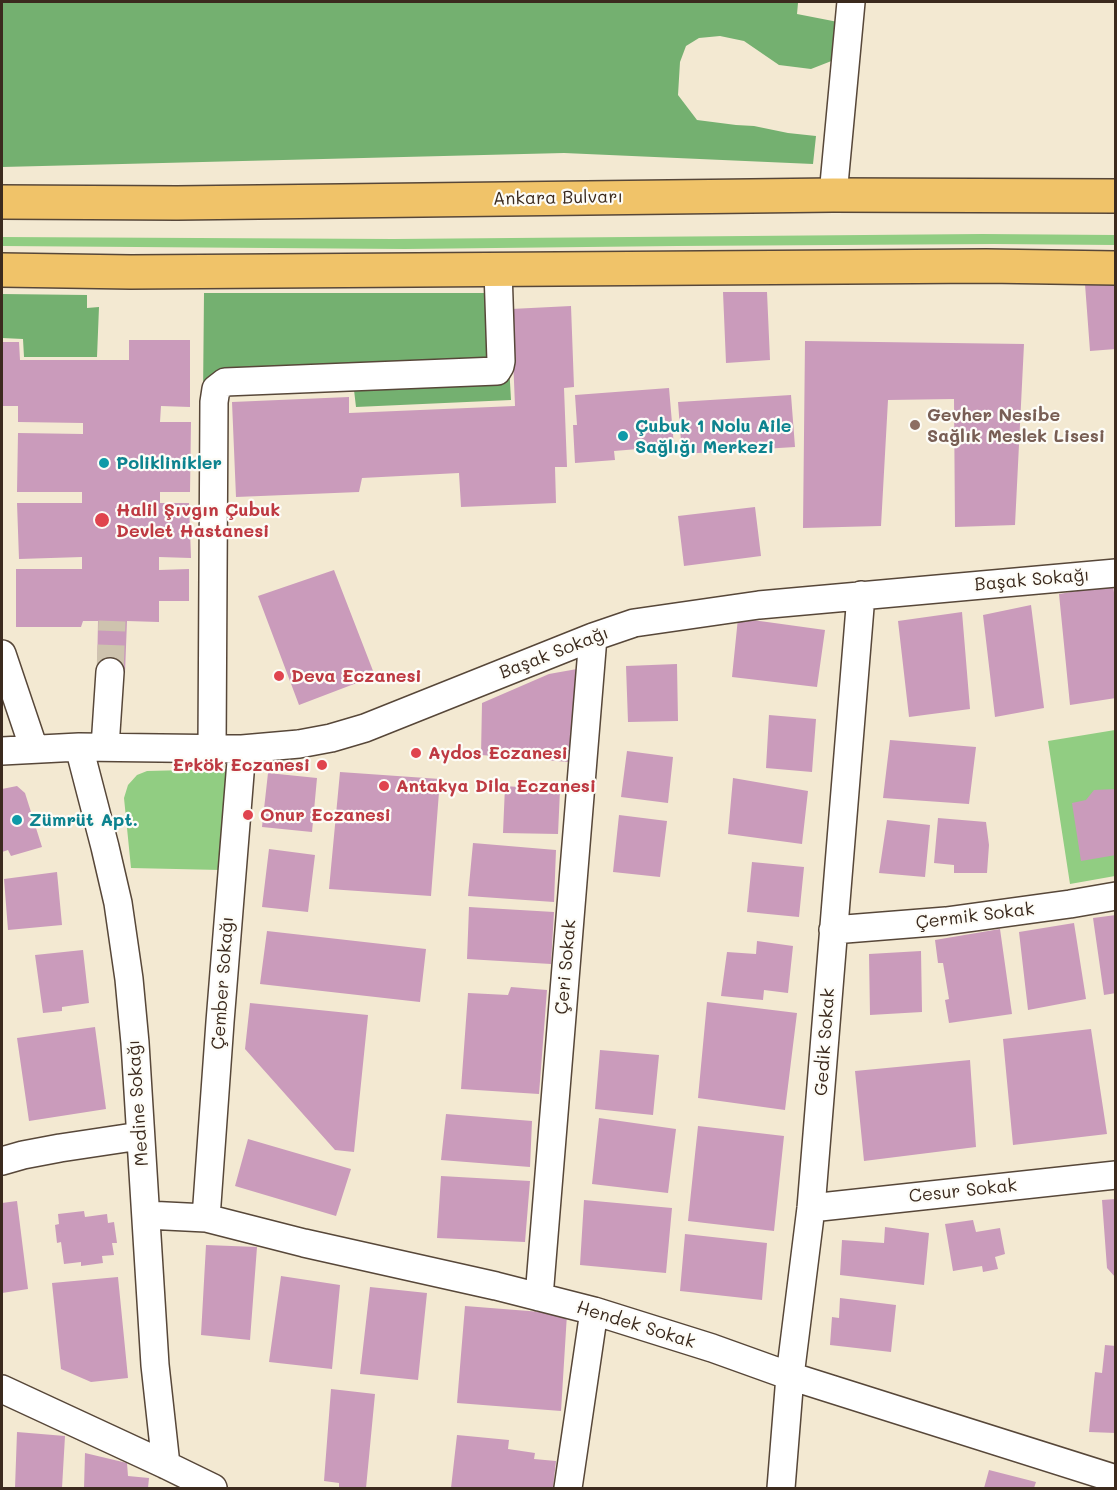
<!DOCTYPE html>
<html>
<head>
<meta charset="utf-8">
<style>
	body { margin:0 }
	#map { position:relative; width:1117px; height:1490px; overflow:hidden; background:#f3e9d2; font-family:Mali,sans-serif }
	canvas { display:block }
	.frame { position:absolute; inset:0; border:3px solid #3b2a1e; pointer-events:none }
</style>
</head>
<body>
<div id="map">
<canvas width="1117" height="1490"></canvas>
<div class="frame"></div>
</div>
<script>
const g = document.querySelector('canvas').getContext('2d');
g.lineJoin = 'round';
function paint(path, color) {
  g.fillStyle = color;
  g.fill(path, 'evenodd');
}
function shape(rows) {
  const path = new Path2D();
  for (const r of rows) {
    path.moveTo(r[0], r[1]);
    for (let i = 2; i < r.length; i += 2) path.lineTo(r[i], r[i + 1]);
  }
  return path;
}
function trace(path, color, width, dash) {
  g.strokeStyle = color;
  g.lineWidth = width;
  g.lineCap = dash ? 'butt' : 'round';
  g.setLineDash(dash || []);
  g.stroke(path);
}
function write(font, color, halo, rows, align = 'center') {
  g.font = font + ' Mali,sans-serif';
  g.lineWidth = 4.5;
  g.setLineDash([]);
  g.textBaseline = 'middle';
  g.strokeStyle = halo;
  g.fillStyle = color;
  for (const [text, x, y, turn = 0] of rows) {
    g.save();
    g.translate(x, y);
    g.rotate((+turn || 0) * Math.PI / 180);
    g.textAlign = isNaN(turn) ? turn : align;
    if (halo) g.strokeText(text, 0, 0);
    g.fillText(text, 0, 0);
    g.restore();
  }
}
paint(shape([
	[982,234,1115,235,1115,245,994,244,677,246,405,249,2,246,2,237,394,239],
	[1115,730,1115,876,1070,884,1048,741],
	[227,769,221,870,131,868,124,798,128,785,137,775,147,771]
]), '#91cd82');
paint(shape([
	[2,2,799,2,798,3,797,14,838,22,834,60,811,69,779,65,744,41,720,36,699,38,686,46,680,62,678,95,697,120,736,125,754,126,788,133,816,136,813,164,564,153,2,167],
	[204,293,505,293,511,400,356,407,354,390,203,397],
	[2,294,87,295,87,308,99,307,97,357,24,357,23,339,2,338]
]), '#74b070');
paint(shape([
	[1116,282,1116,349,1090,351,1085,284],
	[723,292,767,292,770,360,726,363],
	[571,306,574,387,564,388,567,467,555,467,556,503,461,507,459,473,362,478,359,492,236,497,232,402,349,397,349,413,515,406,511,309],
	[129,340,190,340,190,407,161,406,160,422,191,422,190,492,160,492,160,503,189,503,191,558,159,557,159,570,189,569,189,601,159,601,159,622,127,621,125,673,97,672,98,621,83,621,81,627,16,627,16,569,82,569,82,557,19,559,17,503,82,503,82,492,17,492,18,433,83,434,83,423,18,422,18,406,2,406,2,342,19,342,20,360,129,360],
	[805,341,1024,344,1015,525,955,527,954,399,888,400,881,526,803,528],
	[669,388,674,446,614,451,615,460,575,463,573,425,577,425,575,395],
	[791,395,795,447,682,454,678,402],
	[755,507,761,556,684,566,678,516],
	[334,570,375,676,299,705,258,596],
	[1113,585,1116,607,1116,698,1070,705,1059,594],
	[1031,605,1044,708,995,717,983,615],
	[962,612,970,709,909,717,898,621],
	[738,618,825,630,817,687,732,677],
	[677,664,678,721,628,722,626,666],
	[577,669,569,762,481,755,482,703,549,674],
	[769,715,816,719,812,772,766,768],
	[890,740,976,747,969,804,883,798],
	[627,751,673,757,668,803,621,797],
	[340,772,440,779,431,896,329,889],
	[268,773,317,778,312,832,262,827],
	[733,778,808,791,802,844,728,834],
	[17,786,25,793,42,847,11,856,8,850,2,852,2,789],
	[505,786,560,790,558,834,503,833],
	[1116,789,1116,855,1081,861,1072,803,1086,800,1094,790],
	[619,815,667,821,660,877,613,872],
	[938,818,986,822,989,845,987,873,954,873,954,865,934,863],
	[887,820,930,825,925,877,879,873],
	[473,843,556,850,554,902,468,896],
	[269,849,315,855,308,912,262,907],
	[752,862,804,867,799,917,747,912],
	[57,872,62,925,8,930,4,879],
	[469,907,554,912,551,964,467,959],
	[1116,915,1116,993,1104,995,1093,918],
	[1074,923,1086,999,1028,1010,1019,932],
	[1000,929,1012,1014,949,1023,945,1000,949,999,943,963,938,963,935,940],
	[267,931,426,949,420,1002,260,984],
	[757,941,793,946,788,993,764,990,763,1000,721,996,727,952,756,954],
	[83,950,89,1003,62,1007,62,1011,43,1013,35,955],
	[921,951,922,1012,870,1015,869,954],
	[511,987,547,990,539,1094,461,1089,468,993,508,995],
	[707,1002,797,1013,785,1110,698,1098],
	[250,1003,368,1015,354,1152,335,1150,245,1049],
	[95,1027,106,1109,29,1121,17,1038],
	[1091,1029,1107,1134,1013,1145,1003,1039],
	[600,1050,659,1055,653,1115,595,1109],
	[970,1060,976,1147,864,1161,855,1071],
	[446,1114,532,1121,530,1167,441,1160],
	[599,1118,676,1129,668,1193,592,1184],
	[698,1126,784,1136,774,1231,688,1221],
	[248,1139,351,1169,336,1216,235,1186],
	[441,1176,530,1181,525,1242,437,1238],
	[1116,1199,1116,1278,1107,1268,1102,1200],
	[584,1200,672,1208,666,1273,580,1265],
	[17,1201,28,1289,2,1293,2,1203],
	[84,1211,85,1217,107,1214,108,1223,114,1222,117,1243,112,1243,114,1255,102,1256,103,1263,81,1266,81,1262,64,1264,61,1242,57,1243,55,1225,59,1224,58,1214],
	[973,1220,976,1232,1000,1228,1005,1254,995,1257,998,1269,983,1272,982,1266,953,1271,945,1224],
	[885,1227,929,1233,924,1285,840,1275,842,1240,884,1243],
	[685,1234,767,1243,762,1300,680,1291],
	[206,1245,257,1247,250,1340,201,1335],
	[281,1276,340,1285,332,1369,269,1362],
	[118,1277,128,1378,91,1382,61,1369,52,1283],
	[370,1287,427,1293,418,1380,360,1374],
	[840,1298,896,1305,891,1352,830,1345,832,1317,839,1318],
	[465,1306,567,1314,561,1411,457,1403],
	[1105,1345,1116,1346,1116,1433,1089,1432,1095,1372,1102,1373],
	[331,1389,375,1394,366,1488,339,1488,339,1483,324,1481],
	[17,1432,65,1436,62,1488,15,1488],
	[457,1435,509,1440,508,1449,535,1453,534,1459,556,1461,553,1488,451,1488],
	[85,1453,127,1463,128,1476,149,1478,148,1488,84,1488],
	[989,1470,1036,1482,1034,1488,984,1488]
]), '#ca9bbb');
trace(shape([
	[110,672,112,621]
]), '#cec3ae', 27, [27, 14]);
const minor = shape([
	[833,195,851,2],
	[2,654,34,749],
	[79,747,105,847,118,903,129,979,135,1043,155,1365,166,1465],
	[105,747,110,672],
	[212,748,214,402,216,389,225,382,497,371,500,366,501,361,498,270],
	[2,751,79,747,242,749,299,744,331,738,365,728,593,637,634,623,759,605,1116,573],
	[833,930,946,921,1070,904,1116,896],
	[2,1161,23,1155,60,1148,140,1136],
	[811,1208,1116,1175],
	[146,1215,206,1218,304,1243,496,1286,594,1311,712,1348,790,1376,1116,1479],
	[206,1218,220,1022,242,749],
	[539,1297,593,637],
	[2,1389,166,1465,213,1488],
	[568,1488,594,1311],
	[781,1488,790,1376,811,1208,861,595]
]);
const major = shape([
	[2,202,177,203,833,195,1116,196],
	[2,270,131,272,986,266,1116,268]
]);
trace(minor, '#574739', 30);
trace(major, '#574739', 36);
trace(minor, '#fff', 27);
trace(major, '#f0c369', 33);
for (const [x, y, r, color] of [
	[915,425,6,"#8d6e63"],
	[623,436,6,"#0f9aa8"],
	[104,463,6,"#0f9aa8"],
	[102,520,8,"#e0444e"],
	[279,676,6,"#e0444e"],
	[416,753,6,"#e0444e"],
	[322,765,6,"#e0444e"],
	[384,786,6,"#e0444e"],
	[248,815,6,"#e0444e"],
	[17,820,6,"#0f9aa8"]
]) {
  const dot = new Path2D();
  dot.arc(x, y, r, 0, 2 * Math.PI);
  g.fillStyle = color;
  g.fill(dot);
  trace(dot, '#fdfcf7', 2);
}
write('18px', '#3b2a1e', '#fdfcf7', [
	["Ankara Bulvarı",558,198,-1],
	["Başak Sokağı",1032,580,-5],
	["Başak Sokağı",554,653,-21],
	["Çermik Sokak",975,916,-7],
	["Çeri Sokak",566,967,-85],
	["Çember Sokağı",223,983,-86],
	["Gedik Sokak",825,1042,-86],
	["Medine Sokağı",138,1103,-94],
	["Cesur Sokak",963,1191,-6],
	["Hendek Sokak",636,1325,17]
]);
write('bold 18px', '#785e54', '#fdfcf7', [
	["Gevher Nesibe",927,415],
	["Sağlık Meslek Lisesi",927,436]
], 'left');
write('bold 18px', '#0d838f', '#fdfcf7', [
	["Çubuk 1 Nolu Aile",635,426],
	["Sağlığı Merkezi",635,447],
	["Poliklinikler",116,463],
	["Zümrüt Apt.",29,820]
], 'left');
write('bold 18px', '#be3a42', '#fdfcf7', [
	["Halil Şıvgın Çubuk",116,510],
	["Devlet Hastanesi",116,531],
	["Deva Eczanesi",291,676],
	["Aydos Eczanesi",428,753],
	["Erkök Eczanesi",310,765,"right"],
	["Antakya Dila Eczanesi",396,786],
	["Onur Eczanesi",260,815]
], 'left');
</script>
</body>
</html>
